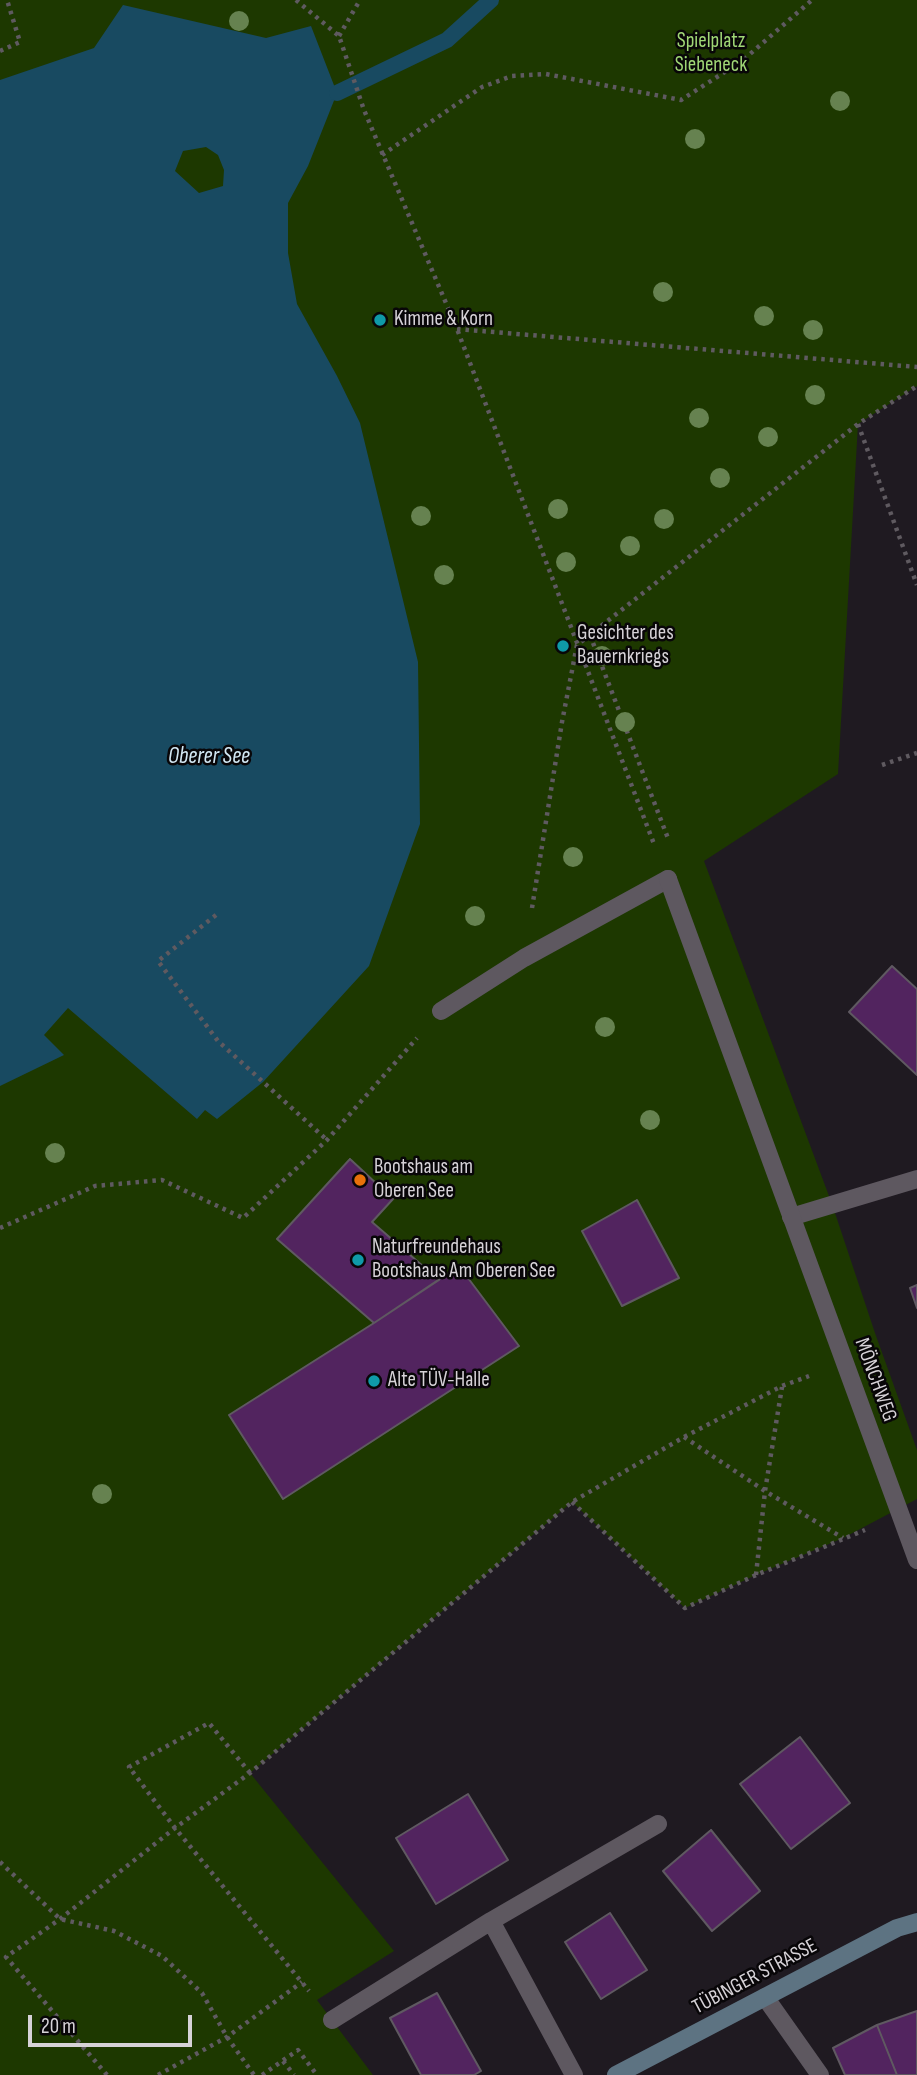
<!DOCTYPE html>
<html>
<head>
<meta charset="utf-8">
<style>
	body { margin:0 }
	#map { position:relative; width:917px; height:2075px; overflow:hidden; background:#1f1a21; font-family:"Sofia Sans Condensed",sans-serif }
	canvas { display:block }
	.scale { position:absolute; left:28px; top:2015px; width:164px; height:32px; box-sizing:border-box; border:4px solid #d6d2d7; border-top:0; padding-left:9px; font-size:21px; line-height:24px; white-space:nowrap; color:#d6d2d7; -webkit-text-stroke:5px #080608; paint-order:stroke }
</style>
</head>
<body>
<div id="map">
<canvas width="917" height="2075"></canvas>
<div class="scale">20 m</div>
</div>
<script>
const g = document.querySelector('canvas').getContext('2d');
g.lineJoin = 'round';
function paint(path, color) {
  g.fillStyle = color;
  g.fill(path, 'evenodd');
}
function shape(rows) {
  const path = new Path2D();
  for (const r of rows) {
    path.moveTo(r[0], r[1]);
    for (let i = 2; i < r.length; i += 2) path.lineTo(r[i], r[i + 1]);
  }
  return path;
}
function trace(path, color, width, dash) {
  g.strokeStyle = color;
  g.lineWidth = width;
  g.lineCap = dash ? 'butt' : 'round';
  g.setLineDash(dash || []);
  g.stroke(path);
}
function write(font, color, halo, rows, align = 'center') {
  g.font = font + ' "Sofia Sans Condensed",sans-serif';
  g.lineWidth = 5;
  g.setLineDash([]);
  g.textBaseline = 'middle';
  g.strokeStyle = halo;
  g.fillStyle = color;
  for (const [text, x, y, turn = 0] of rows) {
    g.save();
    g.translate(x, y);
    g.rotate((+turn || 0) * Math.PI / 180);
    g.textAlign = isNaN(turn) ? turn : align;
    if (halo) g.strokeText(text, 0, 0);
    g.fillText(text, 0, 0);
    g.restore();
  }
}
paint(shape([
	[0,0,917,0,917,386,858,424,838,774,704,861,832,1204,875,1333,917,1450,917,1499,843,1538,756,1575,685,1608,572,1502,250,1773,394,1951,317,2000,373,2075,0,2075]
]), '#1d3800');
paint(shape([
	[123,5,266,38,311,26,337,93,308,166,288,203,288,253,297,304,337,376,360,423,418,662,420,824,369,966,263,1082,217,1119,205,1110,197,1119,68,1008,44,1035,64,1055,0,1086,0,80,94,48],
	[206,147,218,155,224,170,223,186,199,193,175,171,183,151]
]), '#184a61');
trace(shape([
	[337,93,447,40,491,0]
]), '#184a61', 16);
const building = shape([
	[892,966,917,989,917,1075,849,1012,892,966],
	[350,1159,393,1199,372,1222,439,1280,374,1323,277,1239,350,1159],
	[637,1200,679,1278,622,1306,582,1231,637,1200],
	[459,1266,519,1346,283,1499,229,1415,374,1323,459,1266],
	[917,1285,917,1308,910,1288,917,1285],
	[800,1737,850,1803,791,1849,740,1784,800,1737],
	[468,1794,508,1860,436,1904,396,1838,468,1794],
	[711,1830,760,1891,712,1931,663,1871,711,1830],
	[610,1913,647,1970,601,1999,565,1942,610,1913],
	[437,1993,481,2071,474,2075,421,2075,390,2018,437,1993],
	[917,2011,917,2075,897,2075,877,2025,917,2011],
	[877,2025,897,2075,845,2075,833,2048,877,2025]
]);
paint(building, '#52245f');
trace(building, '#5f5961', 2);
trace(shape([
	[296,0,339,36,364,110,457,329,654,844],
	[339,36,360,0],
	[0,51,20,42,7,0],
	[382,155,482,87,512,76,546,74,681,100,742,61,812,0],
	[457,329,917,367],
	[858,424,917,585],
	[590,635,669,841],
	[882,765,917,753],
	[532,908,562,722,577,645,858,424,917,386],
	[216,915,158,961,218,1041,327,1140],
	[0,1228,95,1186,162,1180,243,1218,327,1140,417,1038],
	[684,1437,765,1491,843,1538],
	[572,1502,685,1608,756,1575,865,1530],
	[756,1575,765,1491,782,1387],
	[250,1773,209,1723,129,1767,175,1828,309,1991],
	[0,1862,60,1919,114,1931,162,1956,202,1993,227,2037,254,2075],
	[283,2061,294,2075],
	[107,2075,6,1957,60,1919,175,1828,250,1773,572,1502,684,1437,782,1386,809,1376],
	[158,2075,227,2037,302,1982],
	[262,2075,298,2050,317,2075]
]), '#5f5a60', 4.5, [3.5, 5]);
trace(shape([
	[441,1011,524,958,668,879],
	[791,1217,917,1179],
	[491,1921,574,2075],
	[765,1997,820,2075],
	[332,2020,491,1921,658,1824]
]), '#5e5860', 18);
trace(shape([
	[668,879,917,1560]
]), '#5e5860', 18);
trace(shape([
	[616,2075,897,1928,917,1922]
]), '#5d7382', 18);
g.fillStyle = '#668250';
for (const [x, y] of [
	[239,21],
	[840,101],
	[695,139],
	[663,292],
	[764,316],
	[813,330],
	[815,395],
	[699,418],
	[768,437],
	[720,478],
	[558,509],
	[421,516],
	[664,519],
	[630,546],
	[566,562],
	[444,575],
	[602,656],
	[625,722],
	[573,857],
	[475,916],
	[605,1027],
	[650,1120],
	[55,1153],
	[102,1494]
]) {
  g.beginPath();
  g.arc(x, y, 10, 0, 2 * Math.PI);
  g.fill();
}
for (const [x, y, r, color] of [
	[380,320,7,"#0f9aa8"],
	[563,646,7,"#0f9aa8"],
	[360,1180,7,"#e8710a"],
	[358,1260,7,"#0f9aa8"],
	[374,1381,7,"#0f9aa8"]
]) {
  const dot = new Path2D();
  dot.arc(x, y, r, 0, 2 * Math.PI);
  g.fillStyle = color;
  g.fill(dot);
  trace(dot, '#080608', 2.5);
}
write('21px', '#a0d776', '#080608', [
	["Spielplatz",711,42],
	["Siebeneck",711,66]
]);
write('21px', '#d6d2d7', '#080608', [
	["Kimme & Korn",394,320],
	["Gesichter des",577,634],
	["Bauernkriegs",577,658],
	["Bootshaus am",374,1168],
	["Oberen See",374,1192],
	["Naturfreundehaus",372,1248],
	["Bootshaus Am Oberen See",372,1272],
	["Alte TÜV-Halle",388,1381]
], 'left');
write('21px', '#d6d2d7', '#080608', [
	["MÖNCHWEG",875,1380,70],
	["TÜBINGER STRASSE",755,1977,-28]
]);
write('italic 23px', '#d3e8f4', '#080608', [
	["Oberer See",209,757]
]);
</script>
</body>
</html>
